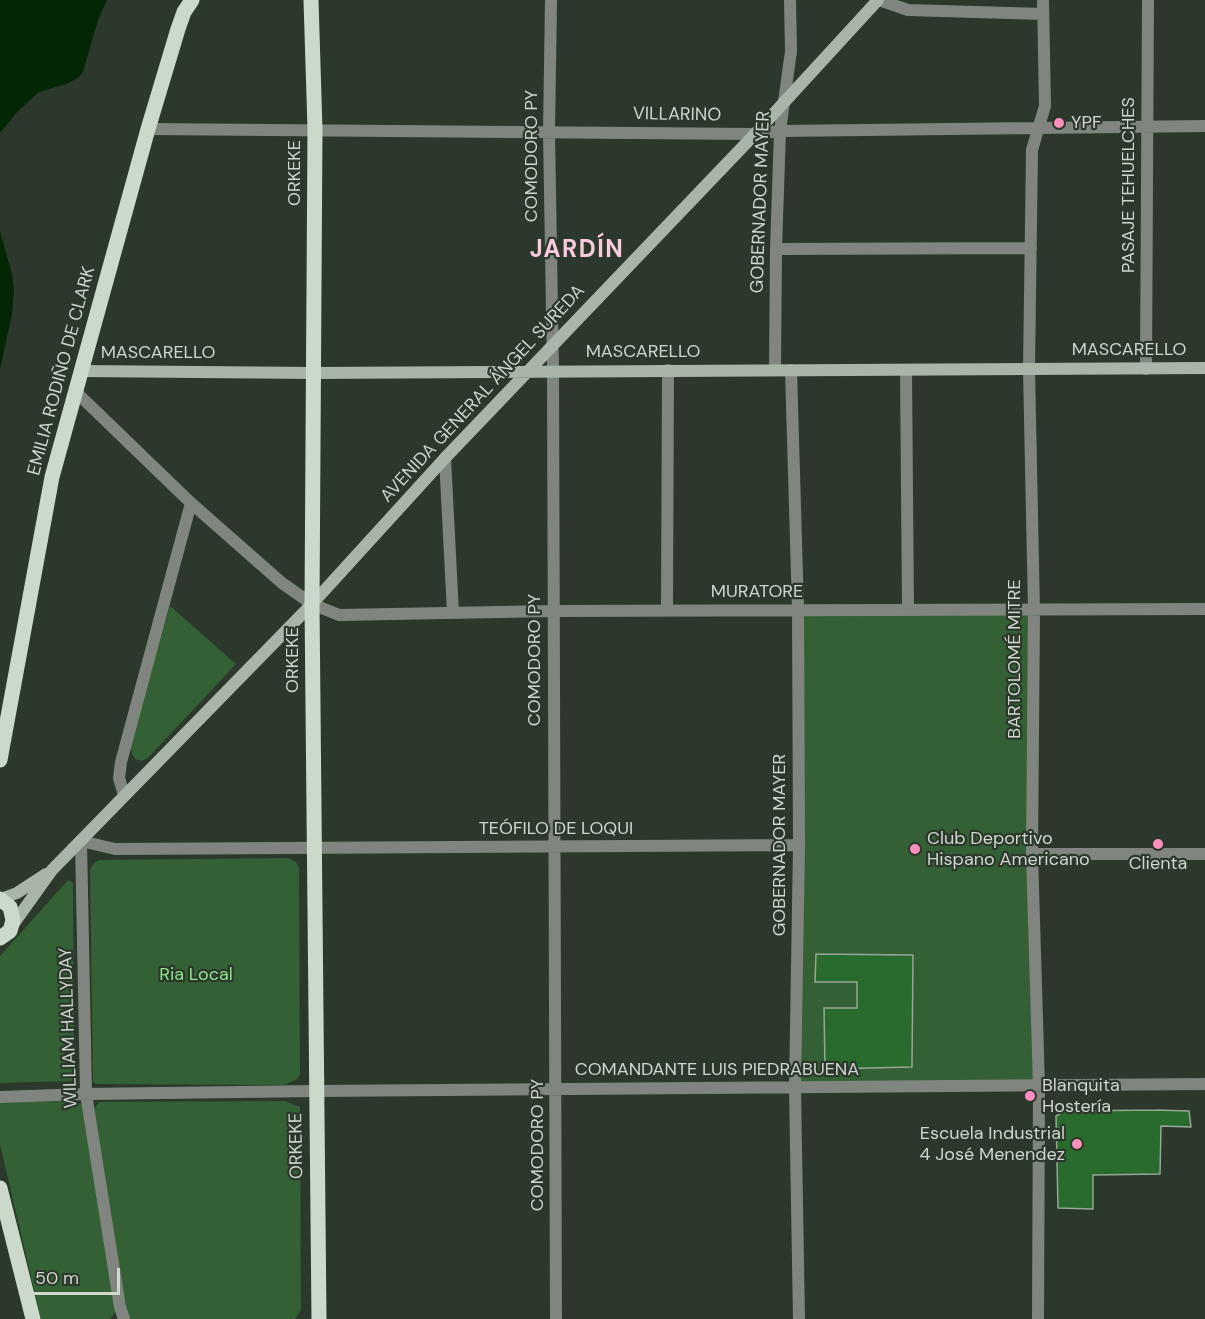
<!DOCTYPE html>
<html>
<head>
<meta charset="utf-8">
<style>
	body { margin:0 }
	#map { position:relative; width:1205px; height:1319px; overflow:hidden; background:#2b382b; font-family:"DM Sans",sans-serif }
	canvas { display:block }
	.scale { position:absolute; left:24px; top:1268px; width:96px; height:27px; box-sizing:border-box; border:3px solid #ced6cd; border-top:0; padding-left:8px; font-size:18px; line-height:21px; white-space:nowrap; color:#ced6cd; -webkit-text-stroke:4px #2b382b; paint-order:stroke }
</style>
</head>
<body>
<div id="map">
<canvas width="1205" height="1319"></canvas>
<div class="scale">50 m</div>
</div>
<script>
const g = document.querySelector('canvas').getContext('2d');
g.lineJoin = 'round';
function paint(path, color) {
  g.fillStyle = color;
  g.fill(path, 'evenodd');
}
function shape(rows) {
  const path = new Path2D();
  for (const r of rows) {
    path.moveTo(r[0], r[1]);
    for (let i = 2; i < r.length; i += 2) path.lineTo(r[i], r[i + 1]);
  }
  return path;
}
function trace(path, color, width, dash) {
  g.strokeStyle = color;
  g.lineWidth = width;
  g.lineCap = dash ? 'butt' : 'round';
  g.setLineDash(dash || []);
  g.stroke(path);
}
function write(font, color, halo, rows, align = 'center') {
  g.font = font + ' "DM Sans",sans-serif';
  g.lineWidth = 4.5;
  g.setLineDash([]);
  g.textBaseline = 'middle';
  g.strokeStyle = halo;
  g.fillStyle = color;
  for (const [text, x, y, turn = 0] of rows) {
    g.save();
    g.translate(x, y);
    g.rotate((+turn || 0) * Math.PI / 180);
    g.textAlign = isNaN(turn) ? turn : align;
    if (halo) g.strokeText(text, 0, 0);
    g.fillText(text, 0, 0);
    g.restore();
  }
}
paint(shape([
	[170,606,236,664,148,758,141,761,135,759,132,754,130,746],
	[798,609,1034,611,1039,1086,795,1088],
	[288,858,296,862,299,868,300,1075,296,1080,284,1085,96,1084,93,1081,90,870,94,863,99,860],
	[68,880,73,883,74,1078,71,1081,0,1083,0,956],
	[77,1101,82,1105,116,1311,110,1319,41,1319,0,1145,0,1102],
	[285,1101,300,1107,301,1310,295,1319,128,1319,94,1109,99,1102]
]), '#336034');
paint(shape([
	[0,0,107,0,98,20,83,72,78,78,66,84,39,92,17,112,0,133],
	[0,231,12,274,14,290,12,314,0,369]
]), '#032605');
const building = shape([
	[816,954,913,955,912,1067,825,1069,824,1008,857,1008,857,982,815,982,816,954],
	[1157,1110,1189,1111,1191,1127,1161,1126,1160,1174,1093,1175,1093,1209,1058,1208,1056,1116,1065,1111,1157,1110]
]);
paint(building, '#296b2c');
trace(building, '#97a797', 1.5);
trace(shape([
	[551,0,549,132,553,371,556,1319],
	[879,0,908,10,1043,14],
	[148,129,755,134,780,131,1205,126],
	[776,249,1031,248],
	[1146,369,1148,0],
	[775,370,776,249,780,131,791,51,790,0],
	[791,370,798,609,799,845,795,1088,799,1319],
	[906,371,908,609],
	[76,392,191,503,282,583,312,604,339,615,553,611,1205,609],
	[445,458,453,613],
	[667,610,668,370],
	[124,795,119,778,121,762,191,503],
	[1032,854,1205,854],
	[0,1097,86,1094,316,1091,1205,1084],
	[124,1319,120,1307,86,1094,81,841,115,849,799,845],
	[1038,1319,1039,1086,1032,854,1034,611,1029,369,1032,150,1045,106,1043,0]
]), '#80867f', 12);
trace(shape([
	[82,371,314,373,1205,368],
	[1,899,17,893,46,874],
	[12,926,52,870,312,604,445,458,755,134,878,0]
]), '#aab5a9', 12);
trace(shape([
	[311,0,315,129,312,604,319,1319],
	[0,760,52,477,148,129,178,29,184,12,192,0],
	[0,899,10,907,13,920,10,931,0,938],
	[0,1188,33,1319]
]), '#cad9ca', 15);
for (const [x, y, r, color] of [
	[1059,123,6,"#fe8ebd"],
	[1158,844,6,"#fe8ebd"],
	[915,849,6,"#fe8ebd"],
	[1030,1096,6,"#fe8ebd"],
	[1077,1144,6,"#fe8ebd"]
]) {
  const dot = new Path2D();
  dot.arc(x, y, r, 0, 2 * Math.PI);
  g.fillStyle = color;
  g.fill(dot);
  trace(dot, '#2b382b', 2);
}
write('18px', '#ced6cd', '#2b382b', [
	["VILLARINO",677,115,1],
	["COMODORO PY",532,156,-90],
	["ORKEKE",295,173,-90],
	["PASAJE TEHUELCHES",1129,185,-90],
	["GOBERNADOR MAYER",761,202,-88],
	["MASCARELLO",1129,350],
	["MASCARELLO",643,352],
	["MASCARELLO",158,353],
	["EMILIA RODIÑO DE CLARK",62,371,-75],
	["AVENIDA GENERAL ÁNGEL SUREDA",483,394,-47],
	["MURATORE",757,592],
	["BARTOLOMÉ MITRE",1015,659,-90],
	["ORKEKE",293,660,-90],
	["COMODORO PY",535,660,-90],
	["TEÓFILO DE LOQUI",556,829],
	["GOBERNADOR MAYER",780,845,-90],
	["WILLIAM HALLYDAY",69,1028,-92],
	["COMANDANTE LUIS PIEDRABUENA",717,1070],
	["COMODORO PY",538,1145,-90],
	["ORKEKE",297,1146,-91]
]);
write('18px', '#ced6cd', '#2b382b', [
	["YPF",1071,123],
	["Club Deportivo",927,839],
	["Hispano Americano",927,860],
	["Clienta",1158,864,"center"],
	["Blanquita",1042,1086],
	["Hostería",1042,1107],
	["Escuela Industrial",1065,1134,"right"],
	["4 José Menendez",1065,1155,"right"]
], 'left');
write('18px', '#8ce48c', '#2b382b', [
	["Ria Local",196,975]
]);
g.letterSpacing = '1.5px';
write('bold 24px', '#fbcadc', '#2b382b', [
	["JARDÍN",577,251]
]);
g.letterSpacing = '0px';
</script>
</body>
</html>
